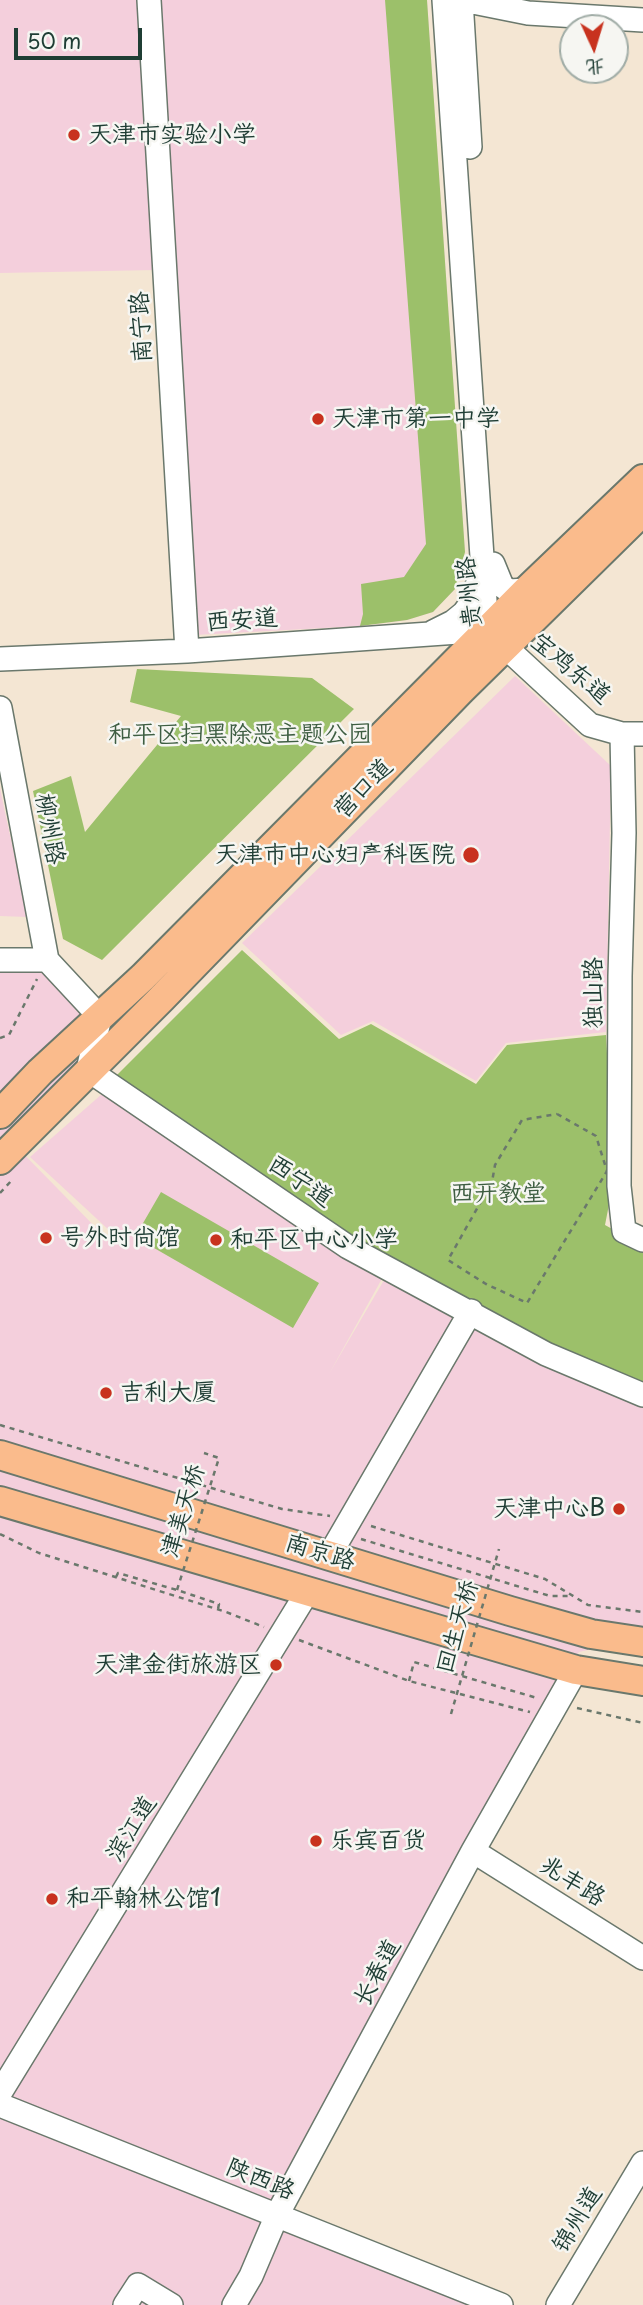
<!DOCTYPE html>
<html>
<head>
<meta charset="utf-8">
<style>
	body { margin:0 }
	#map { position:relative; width:643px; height:2305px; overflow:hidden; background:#f4e6d3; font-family:"Playpen Sans","LXGW WenKai TC",sans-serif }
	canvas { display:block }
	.north { position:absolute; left:559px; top:14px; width:70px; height:70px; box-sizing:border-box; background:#f6f6f2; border:2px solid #a0aca6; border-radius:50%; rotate:176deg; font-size:19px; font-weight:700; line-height:28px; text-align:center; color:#1f3d34 }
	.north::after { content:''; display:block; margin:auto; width:24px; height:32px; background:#c8321e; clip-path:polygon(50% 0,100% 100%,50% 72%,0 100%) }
	.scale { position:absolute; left:14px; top:28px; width:128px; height:32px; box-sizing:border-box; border:4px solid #1f3d34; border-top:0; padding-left:9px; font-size:21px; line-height:24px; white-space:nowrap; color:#1f3d34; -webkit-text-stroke:5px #f6f6f2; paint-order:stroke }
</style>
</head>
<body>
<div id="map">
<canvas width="643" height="2305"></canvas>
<div class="north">北</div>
<div class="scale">50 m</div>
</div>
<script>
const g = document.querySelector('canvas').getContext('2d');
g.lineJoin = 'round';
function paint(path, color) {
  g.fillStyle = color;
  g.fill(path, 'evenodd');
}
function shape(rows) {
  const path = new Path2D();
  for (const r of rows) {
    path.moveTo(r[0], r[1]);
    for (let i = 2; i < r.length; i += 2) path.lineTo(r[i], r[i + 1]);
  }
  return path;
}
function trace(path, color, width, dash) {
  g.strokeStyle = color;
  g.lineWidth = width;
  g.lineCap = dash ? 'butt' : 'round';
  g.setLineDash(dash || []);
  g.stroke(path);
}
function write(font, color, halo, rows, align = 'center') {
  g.font = font + ' "Playpen Sans","LXGW WenKai TC",sans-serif';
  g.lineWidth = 5;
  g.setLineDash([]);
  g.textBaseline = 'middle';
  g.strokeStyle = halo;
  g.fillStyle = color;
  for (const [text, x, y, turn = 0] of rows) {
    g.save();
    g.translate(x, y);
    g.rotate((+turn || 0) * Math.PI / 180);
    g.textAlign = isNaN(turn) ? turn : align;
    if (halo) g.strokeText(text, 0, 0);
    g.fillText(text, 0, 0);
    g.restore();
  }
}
paint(shape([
	[0,0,142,0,156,270,0,273],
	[155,0,427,0,465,552,455,589,433,612,407,620,360,626,195,635],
	[515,676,611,766,606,1032,506,1043,476,1081,373,1021,341,1035,242,943],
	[0,788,4,808,28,917,0,916],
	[0,956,42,956,113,1035,9,1139,106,1238,110,1231,30,1157,102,1094,206,1165,384,1275,329,1374,387,1275,567,1376,643,1407,643,1637,579,1652,466,1852,275,2206,0,2095],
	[0,2115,487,2305,0,2305]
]), '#f4cfdc');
paint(shape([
	[385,0,427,0,465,552,455,589,433,612,407,620,360,626,363,614,361,584,404,577,426,544],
	[137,669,312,678,354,709,102,960,63,939,33,791,71,776,85,832,181,716,130,702],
	[242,950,339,1039,371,1024,476,1084,507,1045,606,1035,614,1179,605,1225,643,1246,643,1389,547,1348,352,1243,116,1076],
	[161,1192,319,1283,293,1328,135,1237]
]), '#9cc06a');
const minor = shape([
	[149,0,187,651],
	[444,0,487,630,590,725,622,734,643,734],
	[461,0,470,147],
	[463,0,528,13,643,20],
	[493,564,502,586,509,591,527,590],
	[433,632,453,622,464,613,472,602,480,576],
	[0,659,187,651,487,630],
	[0,708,47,960],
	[622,734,624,833,620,976,619,1186,624,1231,643,1240],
	[0,960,47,960],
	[47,960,100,1017,88,1070,348,1247,546,1354,643,1395],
	[329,1556,471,1311],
	[473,1851,643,1958],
	[0,2093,308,1591],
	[0,2105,501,2305],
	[125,2305,138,2285,171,2305],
	[234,2305,251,2276,277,2215,473,1851,576,1670],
	[558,2305,643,2163]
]);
const major = shape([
	[0,1114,40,1072,143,977,527,590,643,479],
	[0,1160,162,998,461,690,643,511],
	[0,1455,510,1611,591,1634,643,1642],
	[0,1501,576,1670,643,1681]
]);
trace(minor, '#6a786c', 26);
trace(major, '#6a786c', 32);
trace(shape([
	[0,1038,9,1035,37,979],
	[557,1114,596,1136,607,1171,527,1303,486,1284,448,1260,492,1182,495,1165,522,1120,557,1114],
	[0,1193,12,1180],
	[0,1425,282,1509,330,1516],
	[371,1526,545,1579,588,1605,643,1612],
	[0,1534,39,1553,226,1612,264,1627],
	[361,1539,550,1596,570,1596],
	[116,1577,118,1573,177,1590,219,1604,218,1609],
	[299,1640,409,1681,530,1712],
	[409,1681,414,1662,537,1698],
	[577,1708,643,1723]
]), '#6a786c', 2.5, [5, 5]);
trace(minor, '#fff', 23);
trace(major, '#fabb8c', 28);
trace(shape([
	[177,1590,219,1458,204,1453],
	[451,1714,499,1549]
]), '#6a786c', 2.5, [5, 5]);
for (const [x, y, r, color] of [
	[74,135,7,"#c8321e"],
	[318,419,7,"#c8321e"],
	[471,855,9,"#c8321e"],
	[46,1238,7,"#c8321e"],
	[216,1240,7,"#c8321e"],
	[106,1393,7,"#c8321e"],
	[619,1509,7,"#c8321e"],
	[276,1665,7,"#c8321e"],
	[316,1841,7,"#c8321e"],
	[52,1899,7,"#c8321e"]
]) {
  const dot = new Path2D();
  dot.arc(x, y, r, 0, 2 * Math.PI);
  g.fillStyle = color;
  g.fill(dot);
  trace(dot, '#f6f6f2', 2.5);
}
write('24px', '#1f3d34', '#f6f6f2', [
	["天津市实验小学",88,135],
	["天津市第一中学",332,419],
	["天津市中心妇产科医院",455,855,"right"],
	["号外时尚馆",60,1238],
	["和平区中心小学",230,1240],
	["吉利大厦",120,1393],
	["天津中心B",605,1509,"right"],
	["天津金街旅游区",262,1665,"right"],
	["乐宾百货",330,1841],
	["和平翰林公馆1",66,1899]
], 'left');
write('24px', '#1f3d34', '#f6f6f2', [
	["南宁路",142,327,-93],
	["贵州路",470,592,-96],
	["西安道",242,621,-4],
	["宝鸡东道",570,669,40],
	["营口道",364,789,-46],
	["柳州路",49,829,80],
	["独山路",594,993,-90],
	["西宁道",300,1182,34],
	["津美天桥",184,1511,-73],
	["南京路",320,1553,17],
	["回生天桥",458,1627,-74],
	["滨江道",132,1829,-58],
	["兆丰路",572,1882,32],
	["长春道",378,1973,-62],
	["陕西路",260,2180,22],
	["锦州道",578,2220,-59]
]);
write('24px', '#3e5e42', '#f6f6f2', [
	["和平区扫黑除恶主题公园",240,735],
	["西开教堂",498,1194]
]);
</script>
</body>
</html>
